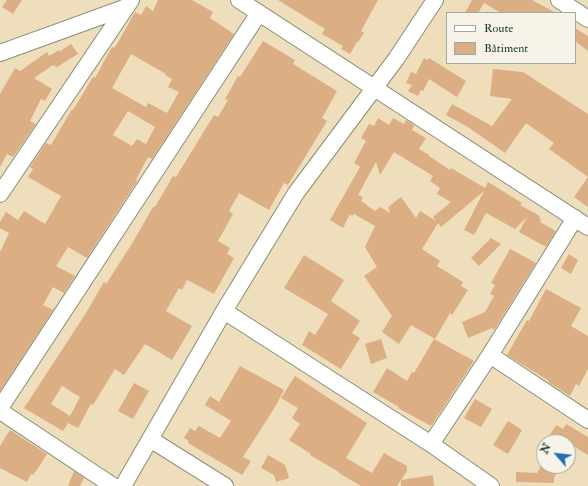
<!DOCTYPE html>
<html>
<head>
<meta charset="utf-8">
<style>
	body { margin:0 }
	#map { position:relative; width:588px; height:486px; overflow:hidden; background:#eedebc; font-family:"IM FELL Double Pica",serif }
	canvas { display:block }
	.legend { position:absolute; left:446px; top:12px; width:130px; height:52px; box-sizing:border-box; background:#f7f3e8; border:1px solid #a1aaa0; margin:0; padding:5px 7px; list-style:none; font-size:12px; color:#1f3d34 }
	.legend li { display:flex; align-items:center; gap:8px; height:20px }
	.legend b { width:20px; border:1px solid #a1aaa0 }
	.north { position:absolute; left:536px; top:434px; width:40px; height:40px; box-sizing:border-box; background:#f7f3e8; border:1px solid #a1aaa0; border-radius:50%; rotate:298deg; font-size:11px; font-weight:700; line-height:16px; text-align:center; color:#1f3d34 }
	.north::after { content:''; display:block; margin:auto; width:14px; height:18px; background:#1f6fb2; clip-path:polygon(50% 0,100% 100%,50% 72%,0 100%) }
</style>
</head>
<body>
<div id="map">
<canvas width="588" height="486"></canvas>
<ul class="legend">
<li><b style="height:5px;background:#fff"></b>Route</li>
<li><b style="height:11px;background:#dbae84"></b>Bâtiment</li>
</ul>
<div class="north">N</div>
</div>
<script>
const g = document.querySelector('canvas').getContext('2d');
g.lineJoin = 'round';
function paint(path, color) {
  g.fillStyle = color;
  g.fill(path, 'evenodd');
}
function shape(rows) {
  const path = new Path2D();
  for (const r of rows) {
    path.moveTo(r[0], r[1]);
    for (let i = 2; i < r.length; i += 2) path.lineTo(r[i], r[i + 1]);
  }
  return path;
}
function trace(path, color, width, dash) {
  g.strokeStyle = color;
  g.lineWidth = width;
  g.lineCap = dash ? 'butt' : 'round';
  g.setLineDash(dash || []);
  g.stroke(path);
}
paint(shape([
	[7,0,22,0,13,14,2,7],
	[158,0,192,0,213,12,210,18,234,34,152,159,148,157,136,180,137,181,87,258,68,247,56,266,75,276,64,293,53,287,43,305,53,310,0,391,0,252,9,233,0,228,0,222,6,212,18,220,24,211,45,224,61,196,28,177,33,169,30,167,46,143,51,145,72,109,73,110,93,77,95,78,112,47,114,48,120,39,135,12,141,15,146,6,153,11],
	[131,54,166,74,165,75,172,79,168,87,179,92,167,113,148,103,146,107,112,88],
	[128,111,155,127,146,144,137,139,132,146,113,135],
	[278,0,378,0,361,31,364,33,358,42,357,42,350,54,341,49,343,46,322,34,325,29],
	[472,0,532,0,556,13,501,13,484,3,478,13,465,13],
	[575,28,588,36,588,51,575,41],
	[263,41,295,60,293,64,337,91,322,118,327,121,288,185,284,183,269,210,239,193,229,211,233,214,218,241,230,248,227,254,234,258,214,294,187,280,182,290,179,288,166,311,192,326,172,360,145,344,124,375,115,369,93,405,91,404,78,428,68,423,63,431,24,408,86,313,104,282,106,284,133,242,153,207,155,207,173,176,176,177,214,115,218,117,228,100,225,99,238,76,240,77],
	[62,386,80,397,70,416,51,404],
	[71,44,78,54,57,67,53,65,34,78,52,89,45,101,41,99,30,121,36,124,13,157,7,154,0,167,0,94,15,68,20,71,47,52,49,56,59,50,59,52],
	[424,58,428,60,429,58,466,81,457,97,429,79,423,91,421,90,418,96,408,91,412,85,406,83,411,72,416,74],
	[493,69,523,72,588,114,588,207,574,197,588,177,549,149,554,143,526,123,505,153,468,127,446,115,452,104,492,126,512,99,490,96],
	[378,118,389,125,393,118,404,124,406,120,414,125,412,130,426,138,419,149,429,155,429,156,450,170,451,168,485,188,488,182,522,203,520,205,540,216,539,218,541,219,540,222,556,231,546,247,519,232,527,217,515,229,486,213,474,235,464,230,484,191,441,227,438,223,422,249,440,261,437,266,463,282,461,286,468,290,452,315,450,313,435,339,411,325,399,344,382,332,392,316,364,276,377,267,365,247,375,226,354,214,352,216,350,214,343,228,330,220,360,167,354,163,366,141,361,138,369,124,374,126],
	[394,152,433,176,430,181,440,188,437,194,451,202,433,217,436,221,420,211,416,218,401,197,388,207,390,213,380,207,375,211,361,201,363,197,358,195,376,162,380,175],
	[491,238,501,244,479,266,471,258],
	[510,249,536,263,494,330,492,328,468,338,462,322,485,312,494,296,490,294,495,285,491,283],
	[569,254,578,260,571,274,561,268],
	[304,255,344,280,331,301,360,321,352,333,360,338,341,369,302,345,309,331,315,335,328,314,284,288],
	[546,289,581,308,571,326,588,336,588,369,579,386,576,384,570,396,548,382,549,381,507,355,527,320,529,321],
	[381,339,387,358,371,364,365,344],
	[434,339,474,361,431,426,398,408,399,407,373,392,387,368,407,381,412,372,414,373],
	[240,366,284,390,275,407,243,457,251,461,242,475,188,443,189,441,184,438,190,428,195,431,199,426,220,438,231,421,205,405,210,396,219,402],
	[295,376,367,423,346,458,372,473,384,453,407,466,407,471,401,480,433,475,434,486,401,486,401,480,397,486,361,486,339,473,339,472,310,455,311,454,289,440,300,424,292,418,298,408,281,398],
	[134,383,149,391,133,419,118,411],
	[475,399,492,409,481,427,464,418],
	[508,421,522,430,508,454,493,445],
	[566,424,588,437,588,455,568,443,568,442,555,442,548,438,556,425,563,429],
	[10,430,47,454,40,465,33,475,31,474,27,482,0,468,0,446],
	[268,455,285,465,289,478,276,482,274,475,261,468],
	[541,466,560,466,554,478,554,483,516,482,516,472,537,473],
	[74,471,84,478,80,486,68,486]
]), '#dbae84');
const minor = shape([
	[239,0,588,227],
	[559,0,588,19],
	[0,53,124,8],
	[0,194,131,0],
	[224,311,431,444,491,486],
	[490,355,588,420],
	[0,408,259,13],
	[0,411,113,486],
	[150,439,225,486],
	[431,444,490,355,575,218],
	[123,486,224,311,296,193,396,59,435,0]
]);
trace(minor, '#868e78', 18);
trace(minor, '#fff', 16);
</script>
</body>
</html>
